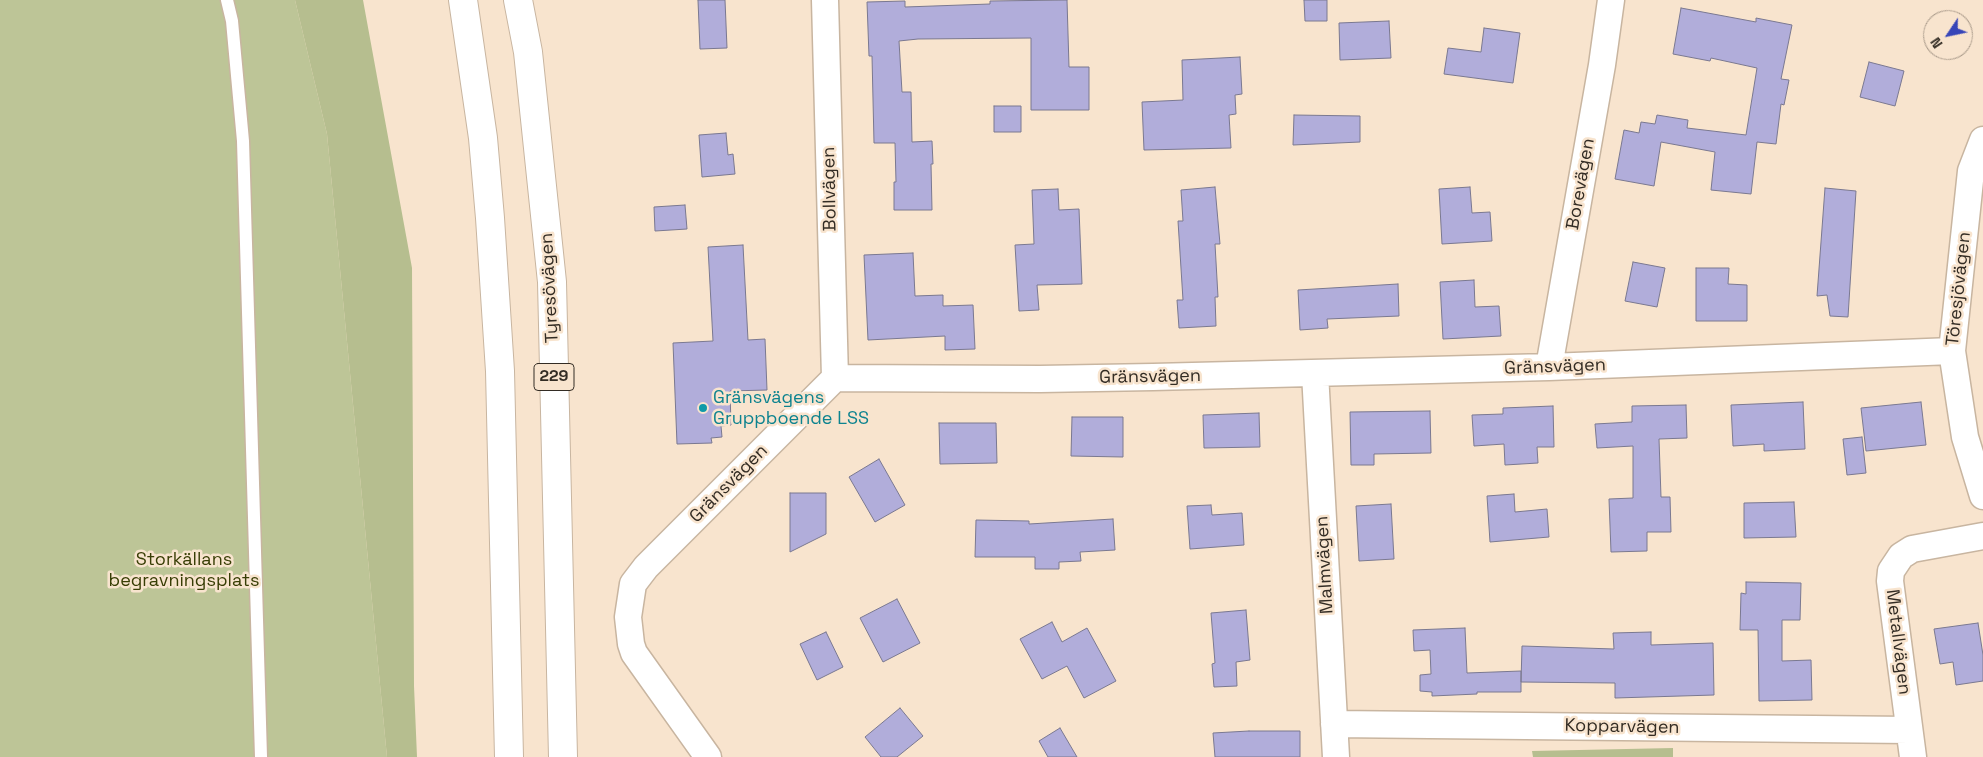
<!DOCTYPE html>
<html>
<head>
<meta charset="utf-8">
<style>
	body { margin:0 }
	#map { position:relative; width:1983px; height:757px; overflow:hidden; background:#f8e4ce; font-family:"Space Grotesk",sans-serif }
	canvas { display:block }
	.north { position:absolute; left:1923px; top:10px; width:50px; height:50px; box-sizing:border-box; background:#f8e4ce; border:1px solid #a99a8a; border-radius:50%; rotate:236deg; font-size:14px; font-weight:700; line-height:20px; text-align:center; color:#332c24 }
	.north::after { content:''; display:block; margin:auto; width:18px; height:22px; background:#3745b8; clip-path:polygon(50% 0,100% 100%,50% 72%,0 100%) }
</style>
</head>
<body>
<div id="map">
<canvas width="1983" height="757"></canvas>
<div class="north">N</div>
</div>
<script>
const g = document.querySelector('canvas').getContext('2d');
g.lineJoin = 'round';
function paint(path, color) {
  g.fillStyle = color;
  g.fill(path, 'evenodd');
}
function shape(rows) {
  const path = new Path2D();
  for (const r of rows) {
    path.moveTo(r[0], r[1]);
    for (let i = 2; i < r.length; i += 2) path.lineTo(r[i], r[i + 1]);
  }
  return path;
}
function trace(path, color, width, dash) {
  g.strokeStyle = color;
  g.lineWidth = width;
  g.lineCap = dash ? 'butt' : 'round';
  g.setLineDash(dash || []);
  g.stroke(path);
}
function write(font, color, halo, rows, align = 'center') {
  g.font = font + ' "Space Grotesk",sans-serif';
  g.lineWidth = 5;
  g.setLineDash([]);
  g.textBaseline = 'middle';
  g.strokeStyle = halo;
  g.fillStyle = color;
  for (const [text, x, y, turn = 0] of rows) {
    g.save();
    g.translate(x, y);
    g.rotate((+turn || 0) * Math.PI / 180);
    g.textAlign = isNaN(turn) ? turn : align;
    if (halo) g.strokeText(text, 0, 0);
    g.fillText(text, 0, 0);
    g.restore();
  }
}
paint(shape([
	[0,0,295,0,327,134,387,757,0,757]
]), '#bdc597');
paint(shape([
	[295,0,363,0,412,268,414,686,417,757,387,757,327,134],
	[1673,748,1673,757,1533,757,1532,751]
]), '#b6be8f');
const building = shape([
	[698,0,725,0,727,48,700,49,698,0],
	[1067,0,1069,67,1089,67,1089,110,1031,110,1031,38,918,39,899,41,902,92,911,92,912,142,932,141,933,164,931,164,932,210,894,210,894,182,896,182,895,143,874,143,872,56,869,56,867,2,905,1,905,7,990,4,990,1,1067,0],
	[1304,0,1327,0,1327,21,1305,21,1304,0],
	[1681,8,1756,22,1756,18,1792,25,1781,79,1789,80,1784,105,1781,104,1776,144,1757,142,1751,194,1711,190,1715,152,1661,142,1654,186,1615,179,1624,130,1639,133,1641,122,1655,124,1657,115,1688,120,1687,128,1746,135,1757,68,1711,58,1710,61,1673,54,1681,8],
	[1389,21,1391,58,1340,60,1339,23,1389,21],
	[1484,28,1520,33,1513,83,1444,74,1448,48,1481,52,1484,28],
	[1240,57,1242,94,1235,95,1236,114,1229,115,1231,148,1144,150,1142,102,1183,100,1182,60,1240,57],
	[1869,62,1904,71,1895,106,1860,97,1869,62],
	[994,106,1021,106,1021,132,994,132,994,106],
	[1294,115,1360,116,1360,142,1293,145,1294,115],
	[726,133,728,155,733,154,735,174,702,177,699,135,726,133],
	[1215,187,1220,244,1215,244,1218,297,1215,297,1216,326,1179,328,1177,300,1183,300,1178,221,1183,221,1181,190,1215,187],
	[1470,187,1472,213,1490,212,1492,241,1442,244,1439,189,1470,187],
	[1825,188,1856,191,1848,317,1830,316,1827,295,1817,296,1825,188],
	[1058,189,1059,210,1079,209,1082,284,1037,285,1039,310,1019,311,1015,245,1034,244,1032,190,1058,189],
	[685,205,687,229,655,231,654,207,685,205],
	[743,245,748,340,765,339,767,390,730,391,731,425,721,426,722,437,711,438,712,443,677,444,673,343,713,341,708,247,743,245],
	[913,253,915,296,943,295,943,306,973,305,975,349,945,350,945,336,868,340,864,255,913,253],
	[1633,262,1665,268,1657,307,1625,301,1633,262],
	[1696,268,1729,268,1728,284,1747,285,1747,321,1696,321,1696,268],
	[1474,280,1475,307,1499,306,1501,336,1443,339,1440,282,1474,280],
	[1398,284,1399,316,1327,319,1328,328,1300,330,1298,290,1398,284],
	[1803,402,1805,449,1764,451,1764,444,1733,446,1731,405,1803,402],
	[1921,402,1926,445,1866,451,1861,408,1921,402],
	[1686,405,1687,438,1659,439,1661,497,1670,497,1671,532,1647,532,1647,551,1611,552,1609,499,1633,498,1633,446,1597,448,1595,424,1632,422,1632,406,1686,405],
	[1553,406,1554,447,1537,447,1538,463,1505,465,1504,444,1474,446,1472,415,1503,414,1503,408,1553,406],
	[1430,411,1431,453,1374,454,1374,465,1351,465,1350,412,1430,411],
	[1259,413,1260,447,1204,448,1203,415,1259,413],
	[1072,417,1123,417,1123,457,1071,456,1072,417],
	[939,423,996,423,997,463,940,464,939,423],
	[1862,437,1866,473,1847,475,1843,439,1862,437],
	[879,459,905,505,875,522,849,477,879,459],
	[790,493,826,493,826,534,790,552,790,493],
	[1514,494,1515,512,1547,509,1549,537,1490,542,1487,496,1514,494],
	[1794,502,1796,537,1744,538,1744,503,1794,502],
	[1391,504,1394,559,1359,561,1356,506,1391,504],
	[1211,505,1212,515,1242,513,1244,545,1190,549,1187,506,1211,505],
	[1113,519,1115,550,1080,552,1081,561,1059,562,1059,569,1035,569,1035,557,975,557,976,520,1029,521,1029,524,1113,519],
	[1746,582,1801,583,1800,620,1782,620,1782,661,1811,660,1812,700,1759,701,1758,630,1740,630,1741,593,1746,594,1746,582],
	[897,599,920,643,883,662,860,618,897,599],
	[1246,610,1250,660,1236,662,1237,686,1214,687,1212,664,1215,663,1211,613,1246,610],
	[1052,622,1062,642,1087,628,1116,681,1084,698,1067,666,1042,679,1020,639,1052,622],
	[1978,623,1983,655,1983,681,1956,685,1953,662,1940,664,1934,629,1978,623],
	[1465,628,1467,673,1521,671,1521,692,1477,692,1477,694,1432,696,1432,692,1420,691,1420,675,1431,674,1430,650,1414,651,1413,630,1465,628],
	[826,632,843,667,817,680,800,644,826,632],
	[1651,632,1651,645,1713,643,1714,695,1615,698,1615,683,1521,682,1522,646,1614,649,1613,633,1651,632],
	[900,708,923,736,897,757,881,757,865,737,900,708],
	[1060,728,1077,757,1048,757,1039,741,1060,728],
	[1249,731,1300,731,1300,757,1215,757,1213,733,1249,731]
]);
paint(building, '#b1adda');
trace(building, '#7a7890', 1);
const lane = shape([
	[227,0,232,21,243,141,261,757]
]);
const street = shape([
	[825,0,835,378],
	[1983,140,1971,171,1952,351,1965,437,1983,496],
	[1549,367,1602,65,1611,0],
	[1315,373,1336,757],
	[1334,724,1909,730],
	[708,757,634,653,631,644,628,617,633,584,646,567,835,378,1040,379,1153,377,1549,367,1952,351],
	[1913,757,1890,581,1891,571,1901,556,1912,549,1983,536]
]);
const highway = shape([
	[463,0,483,138,490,218,500,371,509,757],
	[518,0,528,52,552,282,563,757]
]);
trace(lane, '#c8b5a0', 15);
trace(street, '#c8b5a0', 29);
trace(highway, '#c8b5a0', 30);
trace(lane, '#fff', 12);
trace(street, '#fff', 26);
trace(highway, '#fff', 28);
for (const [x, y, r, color] of [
	[703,408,5,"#0f9aa8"]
]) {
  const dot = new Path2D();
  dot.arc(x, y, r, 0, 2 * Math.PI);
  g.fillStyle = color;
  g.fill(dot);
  trace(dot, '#f8e4ce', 2);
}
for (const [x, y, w] of [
	[554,377,40]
]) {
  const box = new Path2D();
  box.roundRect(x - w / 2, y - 13.5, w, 27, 4);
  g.fillStyle = '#f8e4ce';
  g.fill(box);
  trace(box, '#332c24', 1);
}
write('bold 16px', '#332c24', null, [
	["229",554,377]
]);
write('18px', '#332c24', '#f8e4ce', [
	["Borevägen",1581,184,-80],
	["Bollvägen",830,189,-91],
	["Tyresövägen",550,288,-93],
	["Töresjövägen",1959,289,-84],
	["Gränsvägen",1555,367,-2],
	["Gränsvägen",1150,377,-1],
	["Gränsvägen",729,484,-45],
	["Malmvägen",1325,565,-93],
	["Metallvägen",1898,642,83],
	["Kopparvägen",1622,727,1]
]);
write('18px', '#0d838f', '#f8e4ce', [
	["Gränsvägens",713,398],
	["Gruppboende LSS",713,419]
], 'left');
write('18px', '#383e05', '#f8e4ce', [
	["Storkällans",184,560],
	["begravningsplats",184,581]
]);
</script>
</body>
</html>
